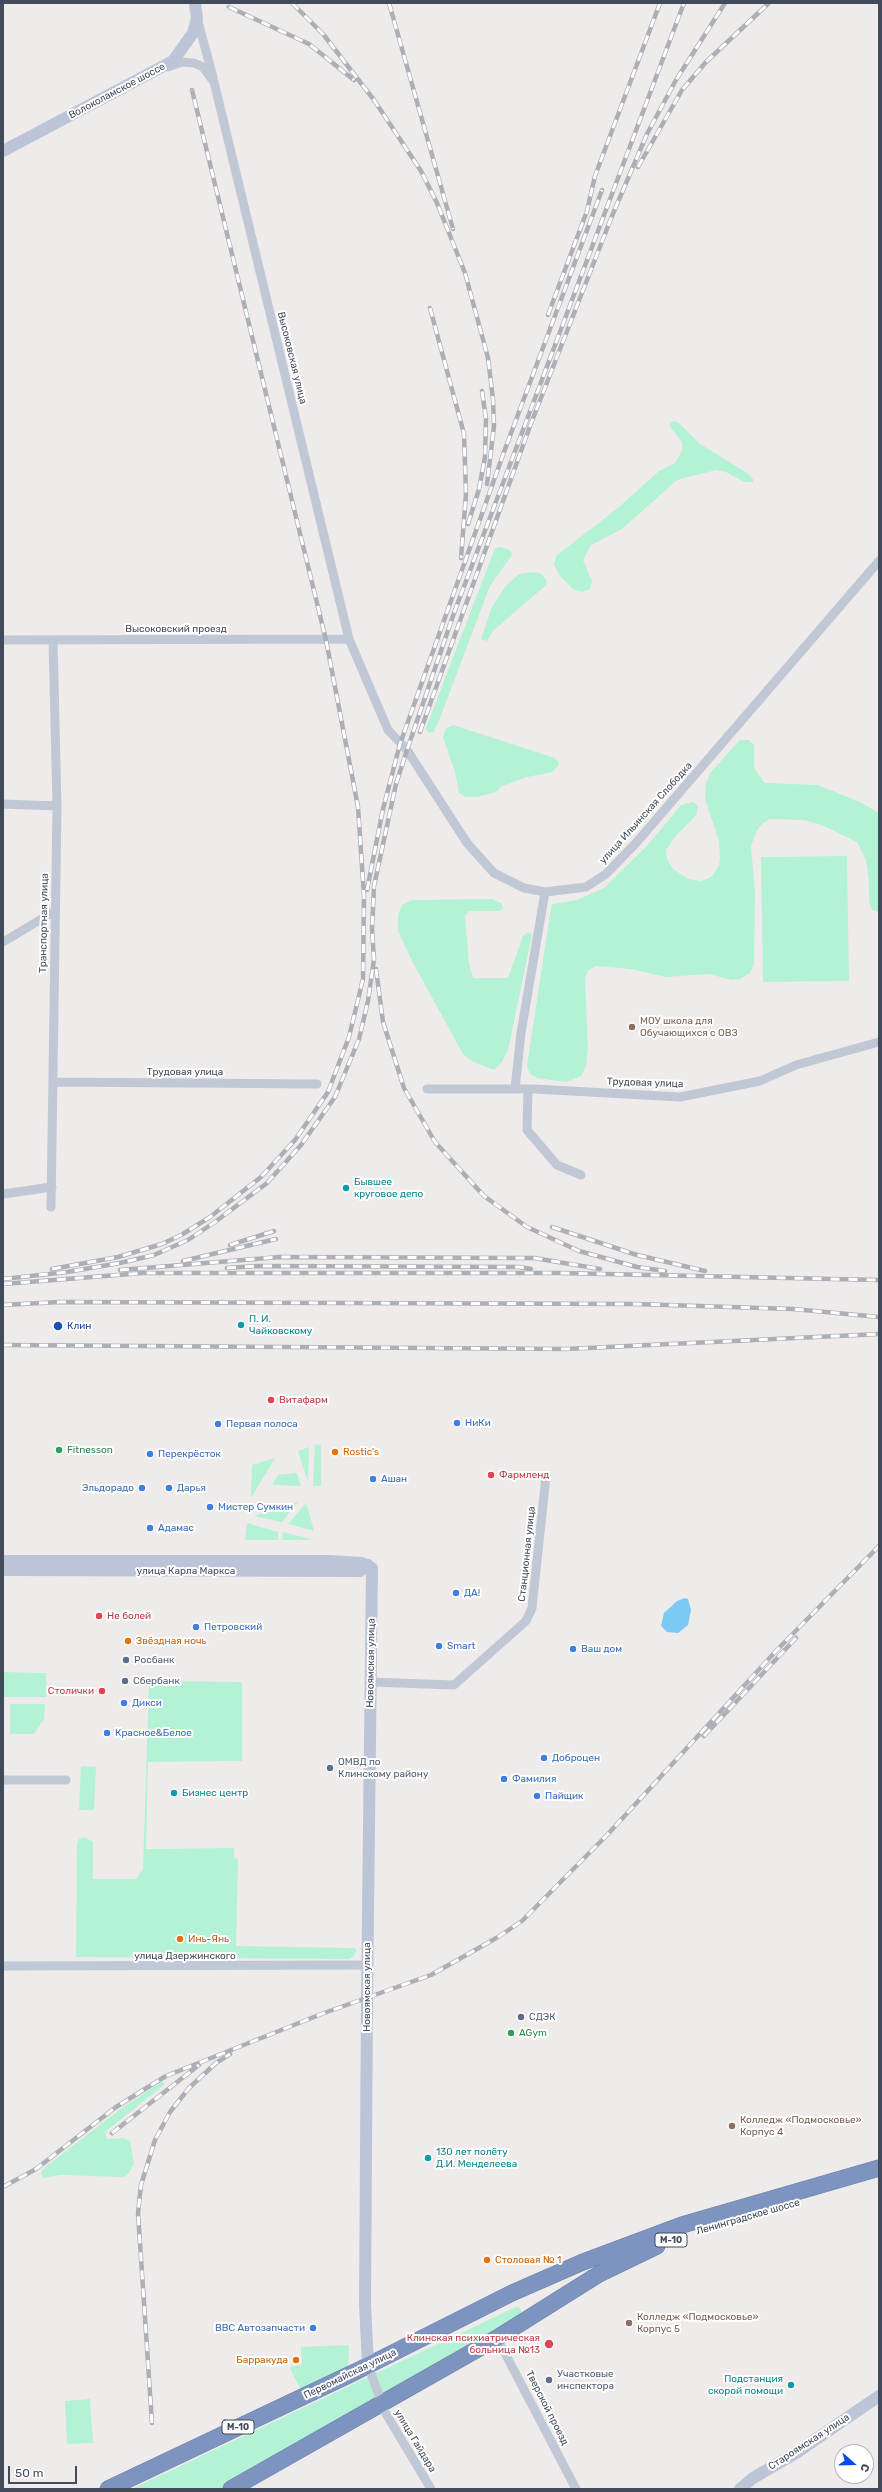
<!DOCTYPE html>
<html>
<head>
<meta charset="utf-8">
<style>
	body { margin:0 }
	#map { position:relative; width:882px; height:2492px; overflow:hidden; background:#efebeb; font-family:Rubik,sans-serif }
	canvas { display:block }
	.frame { position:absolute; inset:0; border:4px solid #424b5a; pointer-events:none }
	.north { position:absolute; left:834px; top:2444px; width:40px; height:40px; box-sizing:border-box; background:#fff; border:1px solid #b3b7bd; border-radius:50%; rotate:110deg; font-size:11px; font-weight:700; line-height:16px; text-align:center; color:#424b5a }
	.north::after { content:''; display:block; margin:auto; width:14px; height:18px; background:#094bea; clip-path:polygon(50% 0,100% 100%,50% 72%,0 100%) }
	.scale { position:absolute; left:8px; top:2466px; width:69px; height:18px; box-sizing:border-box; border:2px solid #424b5a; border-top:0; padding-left:5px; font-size:12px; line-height:14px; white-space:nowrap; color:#424b5a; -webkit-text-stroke:3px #fff; paint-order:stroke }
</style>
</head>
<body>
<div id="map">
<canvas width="882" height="2492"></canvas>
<div class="frame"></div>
<div class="north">С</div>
<div class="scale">50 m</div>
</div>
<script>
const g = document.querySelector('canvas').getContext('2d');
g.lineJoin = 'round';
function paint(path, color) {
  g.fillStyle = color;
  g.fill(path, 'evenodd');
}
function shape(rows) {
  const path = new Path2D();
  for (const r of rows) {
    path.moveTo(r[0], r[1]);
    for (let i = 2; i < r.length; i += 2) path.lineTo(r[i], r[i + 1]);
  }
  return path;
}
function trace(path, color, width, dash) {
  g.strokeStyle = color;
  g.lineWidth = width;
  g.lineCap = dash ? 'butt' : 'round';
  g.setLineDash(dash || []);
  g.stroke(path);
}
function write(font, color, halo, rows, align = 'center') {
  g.font = font + ' Rubik,sans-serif';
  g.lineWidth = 4;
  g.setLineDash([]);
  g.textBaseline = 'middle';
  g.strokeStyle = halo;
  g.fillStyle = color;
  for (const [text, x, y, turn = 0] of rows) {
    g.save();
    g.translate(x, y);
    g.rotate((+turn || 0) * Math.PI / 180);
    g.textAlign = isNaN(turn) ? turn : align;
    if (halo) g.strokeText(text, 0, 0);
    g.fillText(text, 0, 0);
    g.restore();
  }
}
paint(shape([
	[674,421,679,423,700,444,747,473,753,479,753,482,744,482,726,472,716,470,677,480,622,529,591,545,583,560,592,581,590,589,582,592,574,590,559,575,554,564,556,556,619,507,659,471,675,463,682,451,682,442,670,427,670,423],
	[501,547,510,550,512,555,490,586,440,718,434,732,428,733,426,728,495,548],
	[534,572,542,574,547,581,546,585,493,631,487,641,481,639,492,607,505,587,519,574],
	[453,725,555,758,559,763,557,767,553,772,527,777,502,786,496,792,477,797,465,797,459,793,455,772,443,737,446,728],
	[740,740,749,740,754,745,754,768,765,783,818,785,860,802,879,813,879,912,872,910,869,901,869,881,866,860,857,842,822,825,803,820,770,819,762,824,756,832,751,846,755,892,754,964,750,973,740,979,732,980,709,974,666,977,631,969,595,966,588,971,585,978,588,1048,586,1066,581,1076,566,1082,537,1078,530,1074,527,1066,551,908,553,904,577,900,604,888,646,847,681,805,693,802,698,806,697,814,675,837,666,850,667,859,673,869,688,879,701,881,711,877,719,866,720,858,719,841,705,799,706,783,710,773],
	[847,856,849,981,763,982,761,857],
	[492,899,501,903,503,908,500,911,469,911,465,916,469,964,473,978,508,978,523,936,528,932,532,935,508,1050,502,1062,494,1070,473,1062,463,1054,413,963,398,931,398,915,402,905,412,900],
	[315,1444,321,1445,321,1486,313,1486],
	[309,1447,308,1482,298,1451],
	[275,1458,251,1498,252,1465],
	[297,1473,301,1486,272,1485,278,1475],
	[298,1502,282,1522,254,1516],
	[306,1503,314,1531,288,1524],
	[247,1523,278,1532,278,1540,245,1540],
	[283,1532,314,1540,282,1540],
	[3,1672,46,1673,46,1697,3,1697],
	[149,1681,242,1682,242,1761,148,1762,146,1849,234,1848,234,1858,238,1859,236,1946,354,1948,357,1950,354,1956,348,1959,76,1957,77,1843,79,1839,85,1837,93,1842,93,1879,136,1879,143,1869],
	[10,1704,45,1704,44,1719,34,1734,10,1734],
	[81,1766,96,1767,94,1810,79,1810],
	[161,2082,164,2082,164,2085,105,2132,107,2139,123,2138,130,2141,134,2164,128,2174,124,2177,61,2175,43,2178,41,2173,43,2169,119,2110],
	[518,2306,522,2312,519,2317,222,2489,132,2489],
	[349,2345,348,2369,301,2390,290,2369,292,2366,302,2365,301,2347],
	[90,2399,93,2443,67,2444,65,2401]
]), '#b4f2d5');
paint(shape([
	[685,1598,688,1599,691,1610,688,1625,678,1633,667,1632,661,1626,664,1613,677,1601]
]), '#7cc9f3');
const highway = shape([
	[108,2489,355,2372,512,2293,583,2262,682,2225,879,2168],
	[231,2489,497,2338,599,2274,657,2246]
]);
trace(highway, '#697fab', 17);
trace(shape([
	[197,18,213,77],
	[168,67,182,62,194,63,203,67,214,82,349,639,388,730,407,750,467,843,494,873,524,888,545,892,586,887,606,874,636,843,879,561],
	[3,640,349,639],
	[3,804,57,806],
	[3,942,55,911],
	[54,1082,317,1084],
	[427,1089,534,1089,680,1097,760,1081,796,1065,879,1042],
	[515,1089,521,1033,545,892],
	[528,1089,527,1130,557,1165,581,1175],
	[3,1194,52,1187],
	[51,1207,57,806,53,640],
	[370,1682,454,1685,526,1621,532,1608,546,1476],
	[3,1780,66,1780],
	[3,1966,368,1965],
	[497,2338,576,2489],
	[368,2365,385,2412,431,2489]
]), '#c0c8d5', 9);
trace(shape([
	[3,151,173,61,193,33,197,18,195,3],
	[3,1561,330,1561,362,1563,372,1568,367,1999,365,2304,368,2365],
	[3,1570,360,1571,368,1565],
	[740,2489,753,2478,796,2453,879,2396]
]), '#bbc5d7', 12);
trace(highway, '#7e94c0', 16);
const rail = shape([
	[292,3,323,34,374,100,421,171,437,203,465,273,488,358,493,399,494,426,487,484],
	[389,3,453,229],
	[229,7,309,44,354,80],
	[638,167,682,90,706,62,769,3],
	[430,308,464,434,466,494,461,558],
	[548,315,587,211,595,176,660,3],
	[468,524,479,489,485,457,486,419,482,391],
	[420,732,530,426,612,216,647,134,676,80,725,3],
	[367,890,383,809,400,744,504,452,602,190],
	[376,969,383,1022,404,1088,435,1142,484,1196,527,1227,579,1251,637,1267,665,1271],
	[552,1227,637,1255,705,1271],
	[230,1245,274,1231],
	[183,1261,276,1239],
	[227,1268,257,1266,519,1267,531,1269],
	[52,1269,118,1257,162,1244,183,1234,210,1217,261,1177,295,1140,328,1092,349,1037,363,979,364,896,358,807,326,640,192,90],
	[120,1270,280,1257,534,1258,600,1269],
	[3,1279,67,1272,120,1263,154,1255,188,1240,215,1222,267,1183,301,1145,335,1097,359,1039,368,1001,374,959,372,930,374,886,396,784,407,750,454,613,684,3],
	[3,1284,143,1273,559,1273,879,1280],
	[3,1305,60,1302,635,1304,793,1309,879,1317],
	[3,1345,566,1349,879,1334],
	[704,1736,796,1638],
	[112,2133,199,2065],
	[3,2187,36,2169,116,2107,166,2076,324,2013,431,1975,498,1937,522,1921,608,1834,776,1651,879,1546],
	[152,2423,138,2213,141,2185,155,2140,170,2112,189,2088,216,2063,230,2054]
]);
trace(rail, '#adafb7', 4.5);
trace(rail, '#fff', 3, [9]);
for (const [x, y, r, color] of [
	[632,1027,4,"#8d6e63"],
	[346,1188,4,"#0f9aa8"],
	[241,1325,4,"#0f9aa8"],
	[58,1326,5,"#1a4fb4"],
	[271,1400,4,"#e0444e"],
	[457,1423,4,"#3f7fe0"],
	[218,1424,4,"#3f7fe0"],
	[59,1450,4,"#2e9e5b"],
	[335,1452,4,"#e8710a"],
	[150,1454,4,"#3f7fe0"],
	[491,1475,4,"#e0444e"],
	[373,1479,4,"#3f7fe0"],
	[142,1488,4,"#3f7fe0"],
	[169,1488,4,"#3f7fe0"],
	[210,1507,4,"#3f7fe0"],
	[150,1528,4,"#3f7fe0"],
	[456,1593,4,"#3f7fe0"],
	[99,1616,4,"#e0444e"],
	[196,1627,4,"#3f7fe0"],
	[128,1641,4,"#e8710a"],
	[439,1646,4,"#3f7fe0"],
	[573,1649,4,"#3f7fe0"],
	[126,1660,4,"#5c6f8a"],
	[125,1681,4,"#5c6f8a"],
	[102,1691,4,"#e0444e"],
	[124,1703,4,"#3f7fe0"],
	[107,1733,4,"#3f7fe0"],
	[544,1758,4,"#3f7fe0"],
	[330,1768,4,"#5c6f8a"],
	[504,1779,4,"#3f7fe0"],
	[174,1793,4,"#0f9aa8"],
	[537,1796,4,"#3f7fe0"],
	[180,1939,4,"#e8710a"],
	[521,2017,4,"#5c6f8a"],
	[511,2033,4,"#2e9e5b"],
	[732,2126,4,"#8d6e63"],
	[428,2158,4,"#0f9aa8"],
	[487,2260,4,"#e8710a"],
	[629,2323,4,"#8d6e63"],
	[313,2328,4,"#3f7fe0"],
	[549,2344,5,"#e0444e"],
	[296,2360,4,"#e8710a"],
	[549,2380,4,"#5c6f8a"],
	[791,2385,4,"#0f9aa8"]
]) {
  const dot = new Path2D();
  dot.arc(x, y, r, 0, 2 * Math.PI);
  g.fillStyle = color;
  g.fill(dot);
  trace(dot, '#fff', 1.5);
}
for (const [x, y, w] of [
	[671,2240,32],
	[238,2427,32]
]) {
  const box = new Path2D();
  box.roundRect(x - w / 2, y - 7, w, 14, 3);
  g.fillStyle = '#fff';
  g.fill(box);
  trace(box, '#424b5a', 1);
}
write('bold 9px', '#424b5a', null, [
	["М-10",671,2240],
	["М-10",238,2427]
]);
write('10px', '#424b5a', '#fff', [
	["Волоколамское шоссе",117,91,-28],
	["Высоковская улица",292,358,76],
	["Высоковский проезд",176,629],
	["улица Ильинская Слободка",646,813,-48],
	["Транспортная улица",44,923,-89],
	["Трудовая улица",185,1072],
	["Трудовая улица",645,1083,2],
	["Станционная улица",527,1554,-84],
	["улица Карла Маркса",186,1571],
	["Новоямская улица",371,1663,-89],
	["улица Дзержинского",185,1956],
	["Новоямская улица",367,1987,-90],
	["Ленинградское шоссе",748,2217,-16],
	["Первомайская улица",350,2374,-26],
	["Тверской проезд",547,2408,63],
	["улица Гайдара",415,2441,59],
	["Староямская улица",809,2442,-33]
]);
write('10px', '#785e54', '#fff', [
	["МОУ школа для",640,1021],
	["Обучающихся с ОВЗ",640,1033],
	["Колледж «Подмосковье»",740,2120],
	["Корпус 4",740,2132],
	["Колледж «Подмосковье»",637,2317],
	["Корпус 5",637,2329]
], 'left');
write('10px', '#0d838f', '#fff', [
	["Бывшее",354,1182],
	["круговое депо",354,1194],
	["П. И.",249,1319],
	["Чайковскому",249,1331],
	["Бизнес центр",182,1793],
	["130 лет полёту",436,2152],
	["Д.И. Менделеева",436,2164],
	["Подстанция",783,2379,"right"],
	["скорой помощи",783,2391,"right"]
], 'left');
write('10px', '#164399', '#fff', [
	["Клин",67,1326]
], 'left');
write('10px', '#be3a42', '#fff', [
	["Витафарм",279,1400],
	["Фармленд",499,1475],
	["Не болей",107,1616],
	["Столички",94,1691,"right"],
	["Клинская психиатрическая",540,2338,"right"],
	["больница №13",540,2350,"right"]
], 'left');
write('10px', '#366cbe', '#fff', [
	["НиКи",465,1423],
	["Первая полоса",226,1424],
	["Перекрёсток",158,1454],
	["Ашан",381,1479],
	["Эльдорадо",134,1488,"right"],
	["Дарья",177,1488],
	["Мистер Сумкин",218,1507],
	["Адамас",158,1528],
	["ДА!",464,1593],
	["Петровский",204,1627],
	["Smart",447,1646],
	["Ваш дом",581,1649],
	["Дикси",132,1703],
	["Красное&Белое",115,1733],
	["Доброцен",552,1758],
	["Фамилия",512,1779],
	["Пайщик",545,1796],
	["ВВС Автозапчасти",305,2328,"right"]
], 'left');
write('10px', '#27864d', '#fff', [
	["Fitnesson",67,1450],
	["AGym",519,2033]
], 'left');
write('10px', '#c56008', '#fff', [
	["Rostic's",343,1452],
	["Звёздная ночь",136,1641],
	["Инь-Янь",188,1939],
	["Столовая № 1",495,2260],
	["Барракуда",288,2360,"right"]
], 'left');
write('10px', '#4e5e75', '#fff', [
	["Росбанк",134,1660],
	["Сбербанк",133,1681],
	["ОМВД по",338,1762],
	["Клинскому району",338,1774],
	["СДЭК",529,2017],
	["Участковые",557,2374],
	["инспектора",557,2386]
], 'left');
</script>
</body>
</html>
